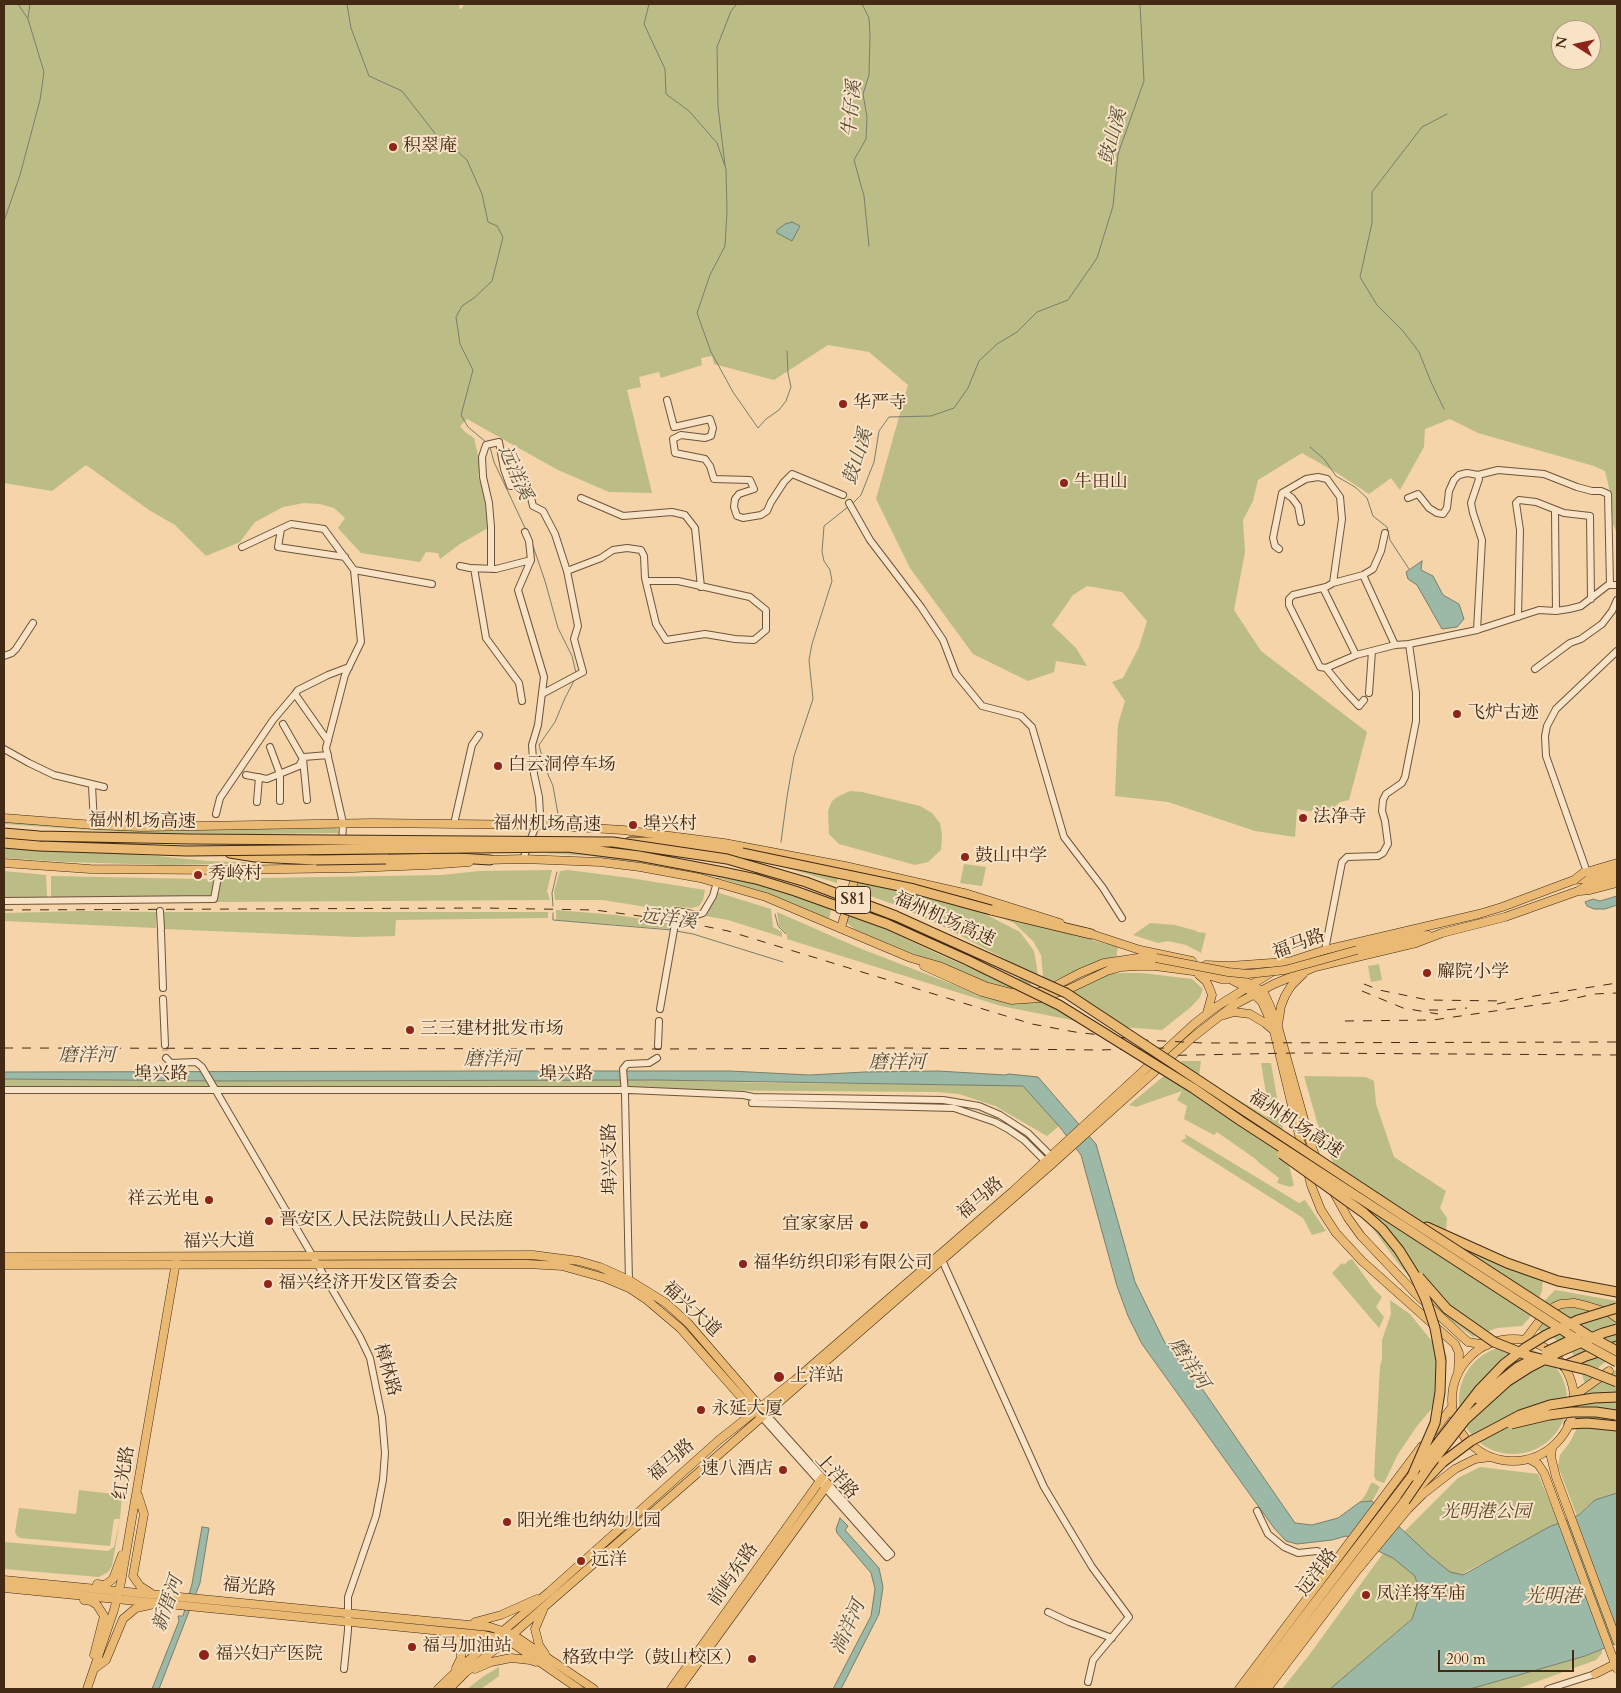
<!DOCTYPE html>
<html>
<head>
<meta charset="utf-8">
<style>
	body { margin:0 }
	#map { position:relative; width:1621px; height:1693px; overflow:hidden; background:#f4d4a8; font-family:Cardo,serif }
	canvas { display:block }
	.frame { position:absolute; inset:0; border:5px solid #422a15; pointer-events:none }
	.north { position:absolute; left:1551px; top:20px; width:50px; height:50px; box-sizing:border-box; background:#f8e3c6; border:1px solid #af997f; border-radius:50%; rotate:280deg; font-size:14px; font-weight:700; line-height:20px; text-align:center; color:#422a15 }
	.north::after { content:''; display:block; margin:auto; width:18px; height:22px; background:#8f2418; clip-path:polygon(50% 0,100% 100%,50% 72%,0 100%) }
	.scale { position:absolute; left:1438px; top:1650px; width:136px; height:22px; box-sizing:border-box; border:2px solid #422a15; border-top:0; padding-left:6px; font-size:15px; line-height:18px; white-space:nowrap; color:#422a15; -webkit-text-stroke:4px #f8e3c6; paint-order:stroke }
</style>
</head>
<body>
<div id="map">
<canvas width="1621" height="1693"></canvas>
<div class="frame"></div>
<div class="north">N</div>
<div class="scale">200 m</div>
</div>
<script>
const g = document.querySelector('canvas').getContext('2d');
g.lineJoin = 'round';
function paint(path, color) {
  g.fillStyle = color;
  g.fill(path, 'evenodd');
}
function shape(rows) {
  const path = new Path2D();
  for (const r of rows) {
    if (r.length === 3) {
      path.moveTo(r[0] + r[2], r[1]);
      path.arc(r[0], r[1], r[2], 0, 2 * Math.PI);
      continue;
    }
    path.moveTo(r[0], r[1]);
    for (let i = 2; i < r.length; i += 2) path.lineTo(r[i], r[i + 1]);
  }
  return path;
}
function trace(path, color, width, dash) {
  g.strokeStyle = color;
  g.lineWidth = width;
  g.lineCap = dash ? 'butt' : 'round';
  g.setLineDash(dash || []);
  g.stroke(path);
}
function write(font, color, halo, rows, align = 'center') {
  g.font = font + ' Cardo,"Noto Serif SC",serif';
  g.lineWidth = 4;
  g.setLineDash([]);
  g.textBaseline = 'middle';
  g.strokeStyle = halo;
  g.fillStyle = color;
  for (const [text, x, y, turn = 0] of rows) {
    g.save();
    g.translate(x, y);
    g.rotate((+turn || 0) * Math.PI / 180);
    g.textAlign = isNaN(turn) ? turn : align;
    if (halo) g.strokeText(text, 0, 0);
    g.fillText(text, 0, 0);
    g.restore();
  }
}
paint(shape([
	[4,4,459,4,460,10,465,4,1617,4,1617,533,1613,524,1611,496,1605,471,1594,466,1478,433,1450,419,1425,429,1424,447,1400,490,1391,478,1369,494,1337,473,1302,453,1258,480,1253,501,1243,520,1245,552,1234,610,1261,651,1367,732,1349,800,1340,802,1327,814,1297,809,1295,837,1255,831,1168,802,1115,796,1118,724,1125,701,1112,682,1123,678,1139,647,1147,621,1122,592,1087,586,1073,595,1052,625,1076,648,1087,666,1056,661,1054,672,1028,681,973,654,910,568,876,499,908,385,869,352,828,345,774,380,714,364,712,356,701,358,702,365,661,378,659,372,639,377,641,387,627,390,652,493,609,492,558,470,467,419,460,426,465,432,474,438,481,469,478,475,484,495,488,528,460,544,440,559,438,553,426,552,420,562,361,553,338,528,345,518,334,508,320,504,304,503,283,507,255,522,240,542,206,556,175,525,149,510,86,465,52,491,4,483],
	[1561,30,1591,30,1591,60,1561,60],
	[850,791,862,792,920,806,932,813,940,823,942,835,941,850,928,862,915,865,839,844,829,834,828,811,832,801,839,796],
	[4,820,29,823,336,826,339,833,248,834,133,833,4,824],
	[4,846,157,856,208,861,267,863,166,865,66,862,4,858],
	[561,851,606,854,772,886,832,906,829,919,767,894,713,876,657,865,591,856,543,853],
	[730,854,838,877,837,883,784,867],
	[964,864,986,867,982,886,960,883],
	[552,870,547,891,550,900,51,903,51,876,200,879,442,875,479,871],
	[568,870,630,878,705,890,703,900,699,906,692,908,672,906,671,911,603,900,555,900,554,891,560,871],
	[4,871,46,875,47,897,4,897],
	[857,881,983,911,985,914,1020,932,1034,951,1038,974,1030,985,1017,989,992,986,856,930,847,923,849,912,938,954,1010,985,1020,977,1022,968,940,925,901,907,854,890],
	[716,892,771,909,773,927,782,932,782,937,728,920,706,916],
	[556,910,616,915,670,923,670,929,556,920],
	[83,911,156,912,156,928,4,921,4,913],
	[162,912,548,912,548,918,396,920,395,936,356,937,163,929],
	[777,912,859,948,983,996,1042,999,1081,1022,1001,1006,787,939,787,934,779,926],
	[991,914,1118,947,1116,958,1094,963,1051,982,1041,985,1043,974,1041,955,1033,941,1014,923],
	[1150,923,1175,925,1197,931,1197,932,1206,933,1201,953,1186,945,1168,941,1158,943,1133,935],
	[1379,964,1382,980,1371,982,1368,966],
	[1122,973,1142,973,1192,979,1203,989,1200,997,1191,1007,1162,1030,1120,1027,1069,991,1109,974],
	[1182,1061,1201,1061,1199,1076,1267,1117,1270,1113,1282,1117,1283,1142,1294,1185,1290,1187,1277,1183,1279,1178,1257,1161,1257,1160,1217,1132,1214,1135,1184,1119,1187,1106,1177,1100,1182,1091,1136,1107,1129,1105],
	[1261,1063,1271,1063,1279,1109,1272,1108,1268,1105],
	[1304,1076,1366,1077,1374,1081,1376,1104,1394,1157,1446,1191,1440,1208,1447,1218,1446,1231,1467,1242,1543,1274,1542,1291,1532,1315,1522,1326,1497,1328,1473,1337,1443,1314,1400,1266,1350,1197,1331,1158,1317,1122],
	[4,1079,221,1081,655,1080,765,1083,1020,1085,1027,1089,1059,1126,1047,1136,995,1106,959,1094,937,1092,523,1089,4,1089],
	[1185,1134,1299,1203,1305,1200,1326,1231,1312,1235,1303,1218,1181,1141,1186,1138],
	[1352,1259,1373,1288,1382,1297,1376,1307,1384,1317,1379,1328,1332,1273,1342,1263,1344,1265,1348,1261],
	[1555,1290,1617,1301,1617,1354,1600,1366,1587,1383,1584,1382,1580,1363,1571,1352,1555,1339,1534,1328,1545,1300],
	[1390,1300,1410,1314,1431,1340,1444,1350,1447,1356,1445,1373,1433,1407,1417,1426,1398,1454,1384,1483,1376,1480,1374,1476,1380,1366,1382,1360,1382,1340,1391,1314],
	[1513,1400,54],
	[1617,1369,1617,1493,1595,1500,1577,1516,1558,1466,1560,1455,1570,1442,1580,1422,1583,1393],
	[1480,1467,1538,1474,1559,1524,1467,1571,1330,1689,1282,1689,1310,1654,1384,1552,1458,1478],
	[1371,1483,1374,1483,1380,1487,1372,1501,1360,1502,1366,1494],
	[79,1490,122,1495,120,1519,114,1519,110,1546,20,1538,17,1536,15,1532,19,1508,76,1514],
	[120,1520,112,1566,108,1572,99,1577,4,1569,4,1542,108,1551,114,1547],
	[1602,1649,1602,1653,1596,1660,1517,1689,1470,1689,1585,1656],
	[499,1667,499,1676,481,1689,467,1689,484,1676]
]), '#bcbc86');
const water = shape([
	[792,222,800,226,792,241,777,233,777,230,785,224,792,222],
	[1422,561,1421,570,1433,576,1443,595,1459,604,1464,619,1457,627,1442,629,1417,585,1408,579,1406,572,1422,561],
	[1617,896,1617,905,1605,909,1594,909,1587,906,1585,902,1593,899,1600,901,1617,896],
	[502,1071,730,1071,809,1075,865,1072,938,1071,1005,1075,1009,1074,1038,1077,1096,1144,1135,1282,1164,1341,1203,1390,1295,1523,1312,1525,1338,1518,1360,1502,1372,1501,1429,1555,1450,1572,1463,1575,1549,1527,1579,1515,1595,1500,1617,1493,1617,1643,1585,1656,1470,1689,1330,1689,1412,1619,1420,1595,1415,1576,1393,1558,1346,1536,1332,1540,1297,1544,1286,1541,1274,1528,1142,1344,1128,1316,1117,1286,1081,1155,1059,1126,1023,1086,655,1080,221,1081,4,1079,4,1072,502,1071],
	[840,1518,848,1526,845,1530,879,1568,883,1587,879,1614,841,1689,833,1689,871,1616,875,1589,871,1573,837,1533,836,1529,840,1518],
	[202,1527,209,1528,200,1583,159,1689,152,1689,179,1621,178,1616,183,1616,192,1584,202,1527]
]);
paint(water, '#9cb8a6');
trace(water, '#787f6c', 1);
trace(shape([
	[347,4,351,28,369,76,402,91,444,145,457,151,467,160,482,194,488,222,497,226,503,237,492,281,474,298,462,306,456,317,460,344,473,370,461,415,468,427,486,442],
	[649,4,644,24,665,69,666,94,689,111,717,143,726,169,727,211,725,246,710,275,697,313,711,352,733,392,758,428,766,419,779,410,786,401,791,387,788,373,787,351],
	[862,4,869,18,870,35,869,75,863,94,867,117,866,139,854,160,864,196,869,246],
	[28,18,30,4],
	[725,165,718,107,717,47,731,11,737,4],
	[4,221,20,175,40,100,44,72,28,19,18,4],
	[1444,409,1431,382,1419,352,1403,331,1377,305,1360,277,1372,223,1372,192,1422,127,1447,114],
	[490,447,494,462,526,530],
	[1310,447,1324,459,1336,476,1355,487,1367,498,1373,516,1387,527,1390,540,1409,569],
	[853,503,861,495,874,462,879,431,889,417,931,416,954,408,968,388,979,361,997,344,1017,332,1037,312,1068,300,1097,258,1113,206,1118,154,1144,81,1140,4],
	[532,543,545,581,558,628,572,656,576,673],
	[558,814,553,786,544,765,539,745,555,722,565,698,575,679],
	[781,842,787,797,794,756,813,699,809,660,812,644,832,581,830,570,824,561,822,552,824,526,848,507],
	[553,906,552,893,557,872],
	[553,913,553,920,672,930],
	[775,914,778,926,786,934],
	[676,931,693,934,783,962]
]), '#787f6c', 1);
trace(shape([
	[165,1045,166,1058]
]), '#d0b28b', 6, [6, 3]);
const minor = shape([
	[667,400,674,427,710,419,713,428,711,436,705,438,681,435,673,439,675,453,705,459,710,466,714,479,750,480,754,489,739,494,735,499,734,507,737,516,743,518,761,515,767,511,771,502,784,482,792,474,843,495],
	[1478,475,1498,470,1544,474,1577,487,1592,491,1601,491,1608,494,1610,585],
	[1284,492,1292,498,1298,506,1301,522],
	[581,498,623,516,672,512,685,515,695,528,701,587],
	[1408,498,1418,494,1429,508,1437,513,1443,514,1447,508,1449,491,1454,480,1459,475,1467,473,1478,475,1479,479,1471,503,1473,513,1482,540,1477,630],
	[849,503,870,540,921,607,943,640,956,674,982,706,1021,716,1032,727,1064,837,1103,888,1122,918],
	[1555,511,1556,611],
	[281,529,278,547,345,557],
	[525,532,529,541,531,560],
	[1385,533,1381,551,1373,569,1363,575,1333,583,1326,587,1293,595,1289,599,1289,605,1320,667,1326,668,1356,655,1395,645,1409,644,1477,630,1539,610,1556,611,1569,609,1581,606,1608,585,1617,585],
	[242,547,291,524,324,529,354,570,432,584],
	[1279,549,1275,546,1273,538,1282,493,1306,479,1318,477,1327,479,1340,497,1342,519,1333,583],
	[460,566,470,568,496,569,531,560,518,590,544,677,538,725,532,745,534,774,539,797,540,815,523,859],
	[474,568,486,638,519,683,522,701],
	[491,569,491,527,489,503,483,477,482,457,486,445,499,442,504,469,510,486,528,485,533,506,543,511,555,534,567,571,578,626,574,639,583,672,542,694],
	[567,571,601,558,613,550,627,548,641,550,644,556,645,578,656,624,666,640,705,634,735,639,754,640,766,630,766,610,750,597,678,581,646,581],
	[1363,575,1395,645],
	[1323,588,1356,655],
	[1518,617,1520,530,1516,503,1519,500,1536,502,1564,513,1590,516,1591,599],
	[4,656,12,653,16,649,33,623],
	[1326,668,1344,690,1359,706,1364,700],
	[1535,669,1570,643,1581,639,1602,624,1612,611,1617,600],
	[1369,693,1372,651],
	[283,724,303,759,307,800],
	[328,741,295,694,298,690,328,675,349,667],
	[270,747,280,774,280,801],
	[4,749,29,763,54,775,104,787],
	[246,775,267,779,299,766,304,757,328,755],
	[92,785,94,825],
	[257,802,259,777],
	[216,814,220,798,273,720,295,694],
	[454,824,472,745,479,735],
	[342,844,343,823,326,748,345,675,361,642,354,570],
	[1587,872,1546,756,1545,736,1547,726,1556,709,1617,651],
	[4,901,214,899,218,877,217,870],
	[160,911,161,929],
	[676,917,677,911,697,915,703,913,713,896,717,882],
	[161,932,163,988],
	[1325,950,1342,862,1347,857,1378,856,1383,853,1388,844,1385,821,1382,811,1383,800,1386,794,1402,783,1405,777,1416,721,1416,693,1409,644],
	[163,999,165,1045],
	[660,1009,675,924],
	[658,1046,659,1021],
	[166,1058,171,1063,196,1062,202,1067,360,1337,370,1358,382,1417,385,1453,383,1480,376,1516,348,1597,348,1630,344,1669],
	[4,1090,629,1090,743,1095,753,1097,943,1100,979,1106,1000,1115,1028,1133,1051,1156],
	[752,1103,954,1108,995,1122,1008,1129,1024,1140,1045,1161],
	[942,1260,1044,1487,1092,1567,1129,1617,1093,1660,1088,1682],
	[629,1282,625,1094,623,1069,627,1064,649,1063,657,1058],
	[761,1416,887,1557,891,1554,765,1413],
	[1257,1511,1268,1534,1284,1547,1298,1553,1317,1551,1338,1558],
	[1048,1612,1069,1622,1112,1638],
	[1548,1689,1595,1674]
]);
const major = shape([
	[4,818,94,825,141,827,373,823,542,825,623,830,724,843,845,866,968,894,1060,923],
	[485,860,523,859,600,862,640,867,700,878,766,897,911,958,939,966,985,986,1012,993,1039,992,1051,988,1080,973,1104,963,1138,958,1156,958],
	[4,863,90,869,217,870,353,868,427,865,469,862],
	[1583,873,1617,863],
	[1580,891,1590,890,1617,883],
	[841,928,857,871],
	[1085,932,1140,950,1192,961],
	[1357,950,1414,936,1428,935],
	[1206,965,1229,966,1286,962],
	[924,966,982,992,1011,1000,1040,998,1069,989,1107,971,1121,967,1138,966,1155,966,1193,971,1221,979,1230,979,1247,988,1262,1002,1273,1027,1311,1185,1321,1210,1336,1233,1362,1261,1455,1344,1459,1353,1458,1374],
	[1232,973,1260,990,1265,995,1270,1006,1278,1027,1310,1141,1317,1161],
	[1199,975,1206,981,1209,987,1212,995,1207,1013],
	[1224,1015,1234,1012,1250,1014,1265,1023,1272,1029],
	[1278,1025,1281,1006,1285,996,1291,986,1303,974],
	[1333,1191,1348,1218,1361,1236,1416,1294,1468,1342,1487,1345],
	[4,1257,533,1255,579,1261,600,1267,629,1280,666,1303,688,1323,763,1410],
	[4,1265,527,1264,562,1266,605,1278,629,1288,647,1300,680,1328,749,1406,759,1414],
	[1513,1400,61],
	[1525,1340,1546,1312,1554,1307,1561,1304,1574,1303,1587,1306,1610,1313,1617,1318],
	[1574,1396,1609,1371],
	[1434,1431,1452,1407],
	[1552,1448,1551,1457,1556,1477,1617,1641],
	[1529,1459,1538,1464,1544,1473,1617,1669],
	[138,1495,144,1514,133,1576,140,1586,151,1593],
	[4,1580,490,1627,512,1634,594,1689],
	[97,1584,105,1585,113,1579,122,1555],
	[4,1588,483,1635,506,1640,515,1645,579,1689],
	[84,1600,91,1601,97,1605,104,1616,94,1655],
	[543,1610,535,1629,539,1645,545,1654],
	[475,1622,501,1615,537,1599],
	[447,1634,457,1639,461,1646,461,1658,456,1668],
	[94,1669,106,1660,123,1619,136,1608,150,1605],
	[475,1669,491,1662,511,1658,530,1660,536,1662],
	[1595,1674,1617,1663],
	[87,1689,114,1610,121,1582,176,1262],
	[438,1689,464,1664,549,1592,719,1440,795,1380,1012,1192,1194,1024,1216,1007,1288,962,1325,950,1479,914,1502,907,1574,880,1585,879,1617,869],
	[449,1689,466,1672,497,1648,1051,1165,1193,1037,1234,1005,1274,984,1315,967,1416,943,1442,933,1505,917,1578,891,1588,885,1617,877],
	[671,1689,822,1478],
	[679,1689,828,1484],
	[1239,1689,1422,1446],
	[1267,1689,1355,1573,1408,1509,1423,1494,1455,1469,1475,1459,1490,1457]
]);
const highway = shape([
	[630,842,665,842,742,853],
	[230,853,255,857,316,860],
	[386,859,458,858,490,860],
	[991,910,1091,934],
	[1427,1227,1507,1263,1558,1281,1617,1292],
	[1564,1366,1586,1356,1617,1346],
	[1569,1424,1587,1423,1617,1426],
	[1249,1689,1412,1476],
	[1260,1689,1405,1501,1443,1462]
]);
trace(minor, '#6e543a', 8);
trace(major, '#422a15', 9);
trace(highway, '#422a15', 11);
trace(minor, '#f8e3c6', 6);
trace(major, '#eaba74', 8);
trace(highway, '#eaba74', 9);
trace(shape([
	[4,910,483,908,595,910,684,922,728,931,1032,1024,1075,1032,1143,1040,1203,1043,1617,1042],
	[1364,984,1379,990,1428,1000,1504,1001],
	[1362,991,1403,1008,1438,1014],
	[1497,1004,1528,997,1617,983],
	[1429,1010,1444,1010,1467,1008],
	[1345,1021,1433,1020,1563,1001,1594,994,1617,993],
	[4,1048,662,1049,905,1048,1100,1050,1164,1048],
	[1142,1056,1296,1053,1617,1055]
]), '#422a15', 1, [9, 9]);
const majorBridge = shape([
	[1574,880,1583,873],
	[1156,958,1228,972,1248,974,1285,970,1357,950]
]);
const highwayBridge = shape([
	[4,833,39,836,191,839,613,842,727,859,806,882,896,916,1066,993,1404,1216,1589,1336,1617,1351],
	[4,843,39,846,187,851,567,847,639,856,723,872,756,879,795,891,887,924,967,960,1059,1005,1193,1088,1241,1121,1584,1344,1617,1362],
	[742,853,914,889,991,910],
	[316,860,386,859],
	[1282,1154,1364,1213,1382,1229,1399,1250,1414,1274,1426,1300,1435,1328,1441,1361,1440,1392,1435,1423,1412,1476],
	[1419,1277,1447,1309,1494,1342,1529,1356,1587,1370,1617,1382],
	[1546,1352,1577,1337],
	[1478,1399,1518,1367,1530,1361],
	[1511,1424,1549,1415,1572,1412,1596,1412,1616,1415],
	[1443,1462,1471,1441,1520,1415,1550,1405,1594,1398,1617,1397],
	[1420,1466,1480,1389,1504,1364,1525,1348,1546,1335,1578,1320,1617,1308],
	[1405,1501,1429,1466,1465,1420,1508,1381,1530,1367,1561,1351,1603,1333,1617,1329]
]);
trace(majorBridge, '#422a15', 9, []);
trace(highwayBridge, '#422a15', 11, []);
trace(majorBridge, '#eaba74', 8);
trace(highwayBridge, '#eaba74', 9);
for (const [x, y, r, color] of [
	[393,147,5,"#8f2418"],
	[843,404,5,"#8f2418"],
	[1064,483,5,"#8f2418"],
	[1457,714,5,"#8f2418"],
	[498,766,5,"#8f2418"],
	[1303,818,5,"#8f2418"],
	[633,825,5,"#8f2418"],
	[965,857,5,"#8f2418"],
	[198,875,5,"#8f2418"],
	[1427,973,5,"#8f2418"],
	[410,1030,5,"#8f2418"],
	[209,1200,5,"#8f2418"],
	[269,1221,5,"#8f2418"],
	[864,1225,5,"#8f2418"],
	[743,1264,5,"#8f2418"],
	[268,1284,5,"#8f2418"],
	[779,1377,6,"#8f2418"],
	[701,1410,5,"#8f2418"],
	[783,1470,5,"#8f2418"],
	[507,1522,5,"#8f2418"],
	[581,1561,5,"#8f2418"],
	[1366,1595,5,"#8f2418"],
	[412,1647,5,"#8f2418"],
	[204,1655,6,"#8f2418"],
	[752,1659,5,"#8f2418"]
]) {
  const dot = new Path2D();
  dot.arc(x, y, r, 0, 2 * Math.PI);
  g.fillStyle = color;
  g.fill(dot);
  trace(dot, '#f8e3c6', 2);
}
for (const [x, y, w] of [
	[853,900,35]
]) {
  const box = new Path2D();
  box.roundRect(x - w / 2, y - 13.5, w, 27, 4);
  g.fillStyle = '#f8e3c6';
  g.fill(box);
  trace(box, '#422a15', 1);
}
write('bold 16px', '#422a15', null, [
	["S81",853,900]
]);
write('18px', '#422a15', '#f8e3c6', [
	["积翠庵",403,147],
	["华严寺",853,404],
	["牛田山",1074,483],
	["飞炉古迹",1467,714],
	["白云洞停车场",508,766],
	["法净寺",1313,818],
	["埠兴村",643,825],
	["鼓山中学",975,857],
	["秀岭村",208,875],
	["廨院小学",1437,973],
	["三三建材批发市场",420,1030],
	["祥云光电",199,1200,"right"],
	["晋安区人民法院鼓山人民法庭",279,1221],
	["宜家家居",854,1225,"right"],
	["福华纺织印彩有限公司",753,1264],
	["福兴经济开发区管委会",278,1284],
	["上洋站",790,1377],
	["永延大厦",711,1410],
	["速八酒店",773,1470,"right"],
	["阳光维也纳幼儿园",517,1522],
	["远洋",591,1561],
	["凤洋将军庙",1376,1595],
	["福马加油站",422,1647],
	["福兴妇产医院",215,1655],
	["格致中学（鼓山校区）",742,1659,"right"]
], 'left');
write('18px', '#422a15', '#f8e3c6', [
	["福州机场高速",142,822,1],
	["福州机场高速",547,825,1],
	["福州机场高速",944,920,24],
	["福马路",1299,945,-20],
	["埠兴路",161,1075],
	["埠兴路",566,1075],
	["福州机场高速",1295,1125,33],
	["埠兴支路",611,1159,-91],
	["福马路",981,1199,-41],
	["福兴大道",219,1242,-1],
	["福兴大道",691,1310,43],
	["樟林路",386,1370,74],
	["福马路",672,1461,-41],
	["红光路",125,1473,-81],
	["上洋路",836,1477,48],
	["远洋路",1318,1573,-53],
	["前屿东路",734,1575,-55],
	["福光路",249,1588,6]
]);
write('italic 18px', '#5a472c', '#f8e3c6', [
	["光明港公园",1486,1513]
]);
write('italic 19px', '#584e39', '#f8e3c6', [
	["牛仔溪",853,109,-84],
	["鼓山溪",1114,137,-75],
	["鼓山溪",859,457,-72],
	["远洋溪",514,473,67],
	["远洋溪",668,920,7],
	["磨洋河",87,1057],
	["磨洋河",492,1061],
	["磨洋河",897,1064],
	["磨洋河",1188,1364,57],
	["光明港",1553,1598],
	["新厝河",169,1604,-71],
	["淌洋河",849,1628,-66]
]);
</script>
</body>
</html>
